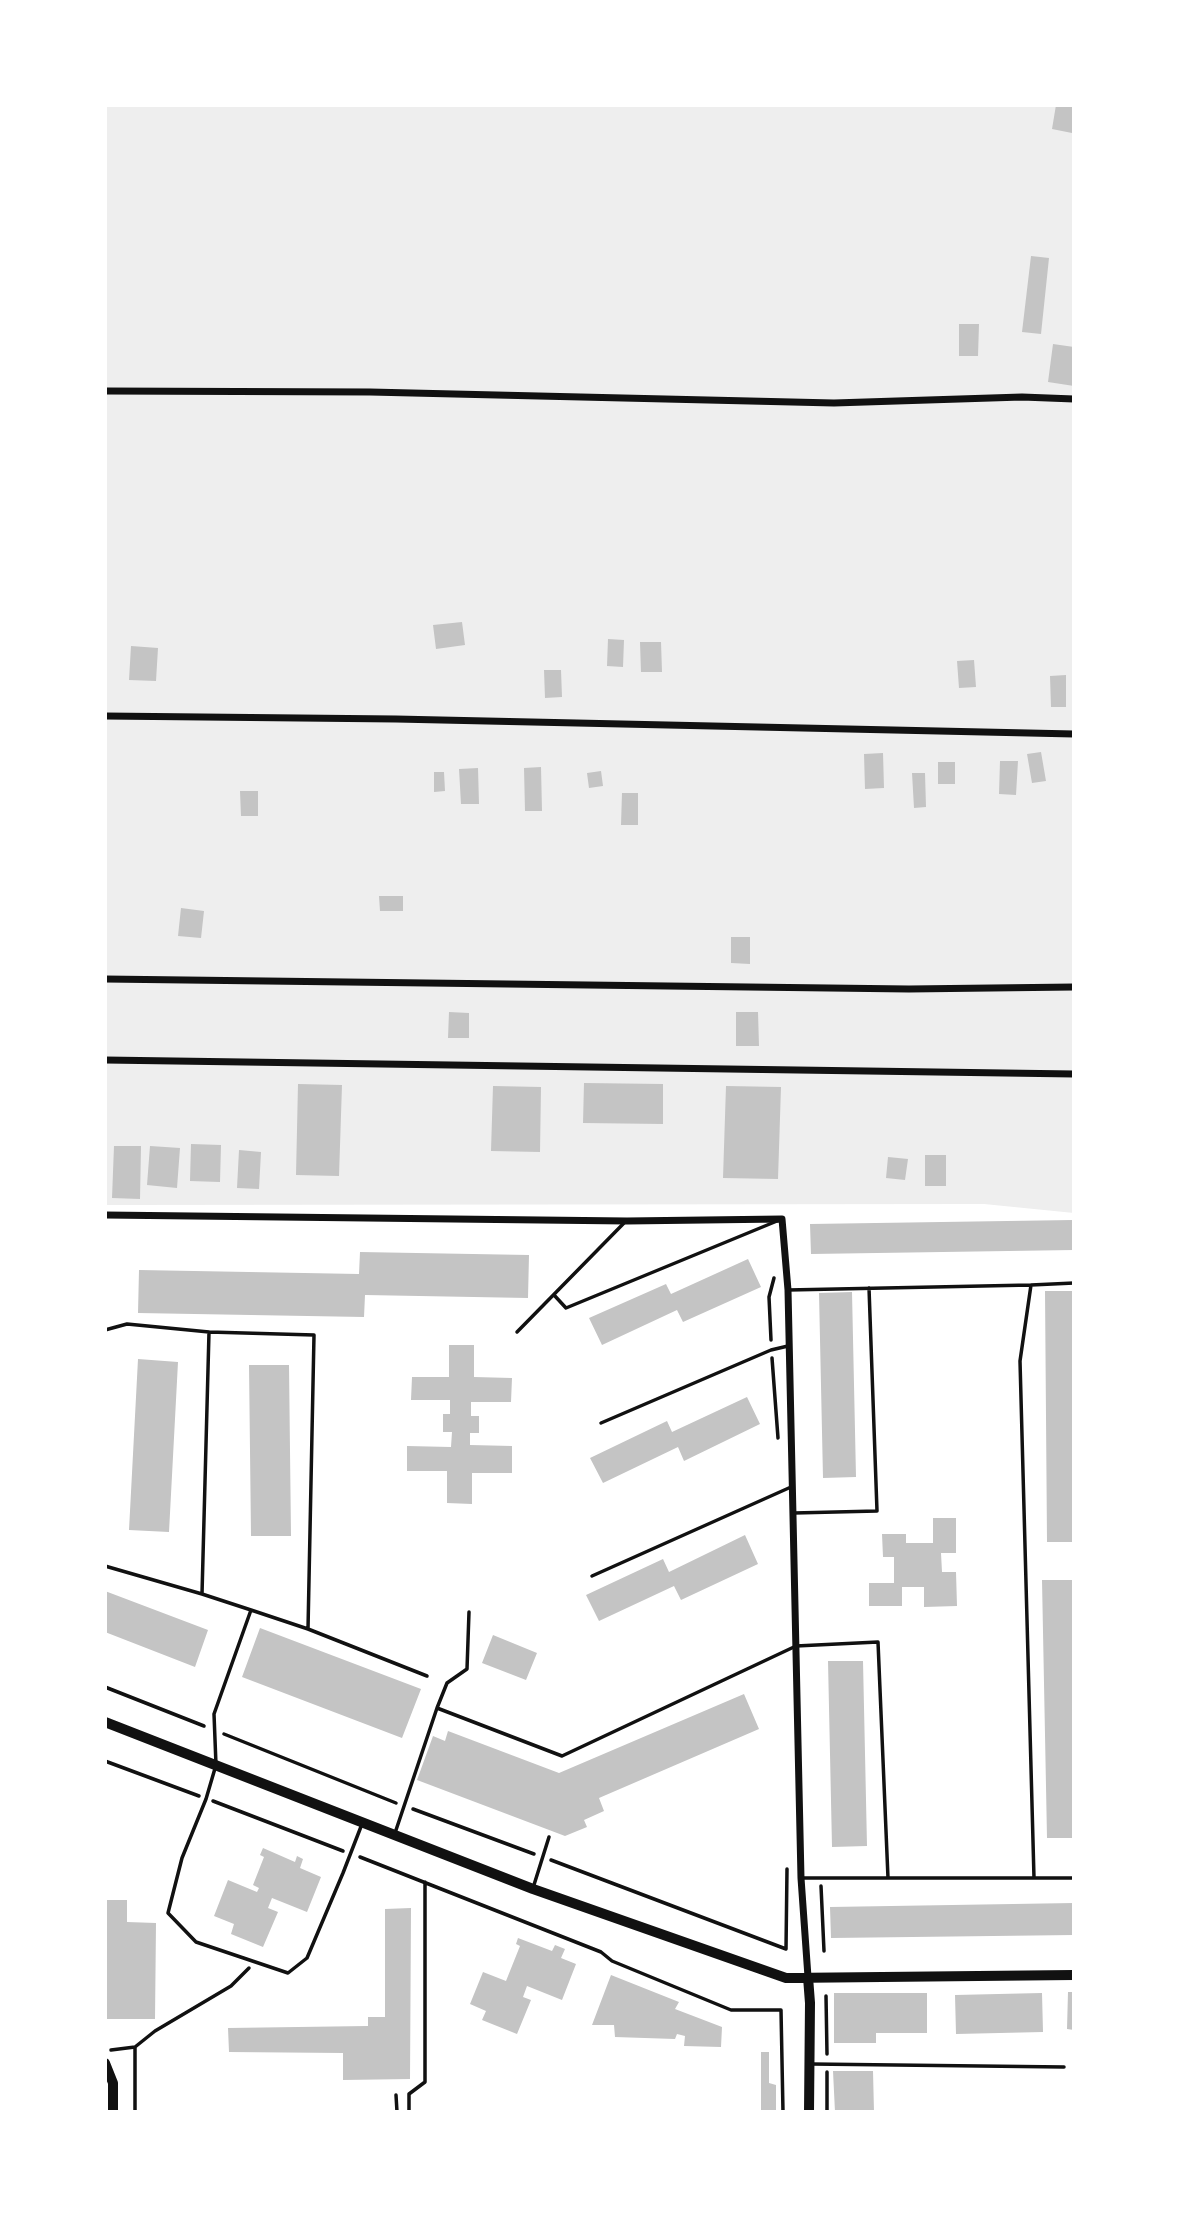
<!DOCTYPE html>
<html>
<head>
<meta charset="utf-8">
<style>
	body { margin:0 }
	#map { position:relative; width:1179px; height:2217px; overflow:hidden; background:#fff; font-family:"Golos Text",sans-serif }
	canvas { display:block }
	.frame { position:absolute; inset:0; border:107px solid #fff; pointer-events:none }
</style>
</head>
<body>
<div id="map">
<canvas width="1179" height="2217"></canvas>
<div class="frame"></div>
</div>
<script>
const g = document.querySelector('canvas').getContext('2d');
g.lineJoin = 'round';
function paint(path, color) {
  g.fillStyle = color;
  g.fill(path, 'evenodd');
}
function shape(rows) {
  const path = new Path2D();
  for (const r of rows) {
    path.moveTo(r[0], r[1]);
    for (let i = 2; i < r.length; i += 2) path.lineTo(r[i], r[i + 1]);
  }
  return path;
}
function trace(path, color, width, dash) {
  g.strokeStyle = color;
  g.lineWidth = width;
  g.lineCap = dash ? 'butt' : 'round';
  g.setLineDash(dash || []);
  g.stroke(path);
}
paint(shape([
	[105,105,1074,105,1074,1213,984,1204,105,1205]
]), '#eee');
paint(shape([
	[1056,105,1074,105,1072,133,1052,129],
	[1031,256,1049,258,1041,334,1022,332],
	[959,324,979,324,978,356,959,356],
	[1053,344,1074,347,1074,386,1048,382],
	[462,622,465,645,436,649,433,625],
	[608,639,624,640,623,667,607,666],
	[640,642,661,642,662,672,641,672],
	[131,646,158,648,156,681,129,680],
	[974,660,976,687,959,688,957,661],
	[544,670,561,670,562,697,545,698],
	[1066,675,1066,707,1051,707,1050,676],
	[1041,752,1046,781,1032,783,1027,754],
	[883,753,884,788,865,789,864,754],
	[1000,761,1018,761,1016,795,999,794],
	[938,762,955,762,955,784,938,784],
	[541,767,542,811,525,811,524,768],
	[478,768,479,804,461,804,459,769],
	[601,771,603,786,589,788,587,773],
	[434,772,444,772,445,791,434,792],
	[912,773,925,773,926,807,914,808],
	[240,791,258,791,258,816,241,816],
	[622,793,638,793,638,825,621,825],
	[379,896,403,896,403,911,380,911],
	[181,908,204,911,201,938,178,936],
	[731,937,750,937,750,964,731,963],
	[449,1012,469,1013,469,1038,448,1038],
	[736,1012,758,1012,759,1046,736,1046],
	[584,1083,663,1084,663,1124,583,1123],
	[298,1084,342,1085,339,1176,296,1175],
	[493,1086,541,1087,540,1152,491,1151],
	[726,1086,781,1087,778,1179,723,1178],
	[191,1144,221,1145,220,1182,190,1181],
	[114,1146,141,1146,140,1199,112,1198],
	[150,1146,180,1148,177,1188,147,1185],
	[239,1150,261,1152,259,1189,237,1188],
	[925,1155,946,1155,946,1186,925,1186],
	[888,1157,908,1159,905,1180,886,1178],
	[1073,1220,1074,1250,811,1254,810,1224],
	[360,1252,529,1255,528,1298,365,1295,364,1317,138,1313,139,1270,359,1274],
	[748,1259,761,1287,683,1322,677,1310,602,1345,589,1318,666,1284,671,1294],
	[1045,1291,1074,1291,1074,1542,1047,1542],
	[852,1292,856,1477,823,1478,819,1293],
	[449,1345,474,1345,474,1377,512,1378,511,1402,471,1402,471,1416,479,1416,479,1433,470,1433,470,1445,512,1446,512,1473,472,1473,472,1504,447,1503,447,1471,407,1471,407,1446,451,1447,452,1432,443,1432,443,1414,450,1414,450,1400,411,1400,412,1377,449,1377],
	[138,1359,178,1362,169,1532,129,1530],
	[249,1365,289,1365,291,1536,251,1536],
	[747,1397,760,1424,684,1461,678,1447,603,1483,590,1458,667,1421,672,1432],
	[933,1518,956,1518,956,1553,941,1553,942,1572,956,1572,957,1606,924,1607,924,1587,902,1587,902,1606,869,1606,869,1583,894,1583,894,1557,883,1557,882,1534,906,1534,906,1543,933,1543],
	[745,1535,758,1564,681,1600,674,1586,599,1621,586,1595,663,1559,669,1572],
	[1042,1580,1074,1580,1074,1838,1047,1838],
	[105,1591,208,1630,195,1667,105,1632],
	[260,1628,421,1689,402,1738,242,1677],
	[493,1635,537,1653,526,1680,482,1663],
	[828,1661,863,1661,867,1846,832,1847],
	[744,1694,759,1729,599,1798,604,1811,584,1820,587,1827,565,1836,417,1780,433,1736,445,1741,448,1731,559,1773],
	[263,1848,295,1862,297,1856,303,1859,300,1868,321,1877,307,1912,272,1898,268,1908,278,1912,263,1947,231,1934,234,1924,214,1916,228,1880,257,1892,259,1888,253,1885,264,1857,260,1855],
	[105,1900,127,1900,127,1922,156,1923,155,2019,105,2019],
	[1074,1903,1074,1935,831,1938,830,1907],
	[411,1908,410,2079,343,2080,343,2053,229,2052,228,2028,368,2026,368,2017,385,2017,385,1909],
	[518,1938,552,1951,555,1945,565,1949,561,1958,576,1964,562,2000,527,1986,523,1997,531,2000,517,2034,482,2020,486,2011,470,2004,483,1972,506,1981,520,1946,516,1944],
	[611,1975,679,2002,675,2009,722,2027,721,2047,684,2046,685,2036,677,2034,675,2039,615,2037,614,2025,592,2025],
	[1068,1992,1074,1992,1074,2030,1067,2029],
	[834,1993,927,1993,927,2033,876,2033,876,2043,834,2043],
	[1042,1993,1043,2032,956,2034,955,1995],
	[761,2052,769,2052,769,2083,776,2085,776,2112,761,2112],
	[833,2071,873,2071,874,2112,835,2112]
]), '#c4c4c4');
trace(shape([
	[771,1340,769,1297,774,1278],
	[772,1358,778,1438],
	[105,1687,204,1726],
	[224,1734,396,1803],
	[105,1761,199,1796],
	[213,1801,343,1851],
	[413,1809,534,1854],
	[360,1857,601,1952,612,1961,731,2010,781,2010,783,2112],
	[551,1860,786,1949,787,1869],
	[821,1886,824,1951],
	[826,1996,827,2054],
	[111,2050,135,2047,155,2031,231,1986,249,1968],
	[409,2110,409,2094,425,2082,425,1882],
	[135,2112,135,2047],
	[827,2112,827,2072]
]), '#111', 3.5);
trace(shape([
	[1031,1285,1074,1283],
	[788,1290,1031,1285,1020,1361,1034,1878],
	[554,1295,566,1308,777,1221],
	[105,1330,127,1324,209,1332,202,1594,251,1610,214,1714,216,1765,206,1799,182,1858,168,1913,196,1942,288,1973,307,1958,343,1873,362,1824],
	[209,1332,314,1335,308,1629,251,1610],
	[517,1332,625,1222],
	[601,1423,771,1350,788,1346],
	[794,1513,877,1511,869,1288],
	[105,1566,202,1594],
	[592,1576,791,1487],
	[308,1629,427,1676],
	[437,1708,447,1683,467,1669,469,1612],
	[395,1833,437,1708,562,1756,796,1646,878,1642,888,1878],
	[801,1878,1074,1878],
	[533,1888,549,1837],
	[811,2064,1064,2067],
	[396,2095,397,2112]
]), '#111', 3.5);
trace(shape([
	[105,391,370,392,834,403,1022,397,1074,399],
	[105,716,396,719,1074,734],
	[105,979,909,989,1074,987],
	[105,1060,1074,1074],
	[105,1215,627,1221,782,1219,788,1290,801,1878,808,1977]
]), '#111', 7);
trace(shape([
	[105,1722,533,1889,786,1978,1074,1975],
	[808,1977,810,2003,809,2112],
	[105,2063,113,2083,113,2112]
]), '#111', 10);
</script>
</body>
</html>
